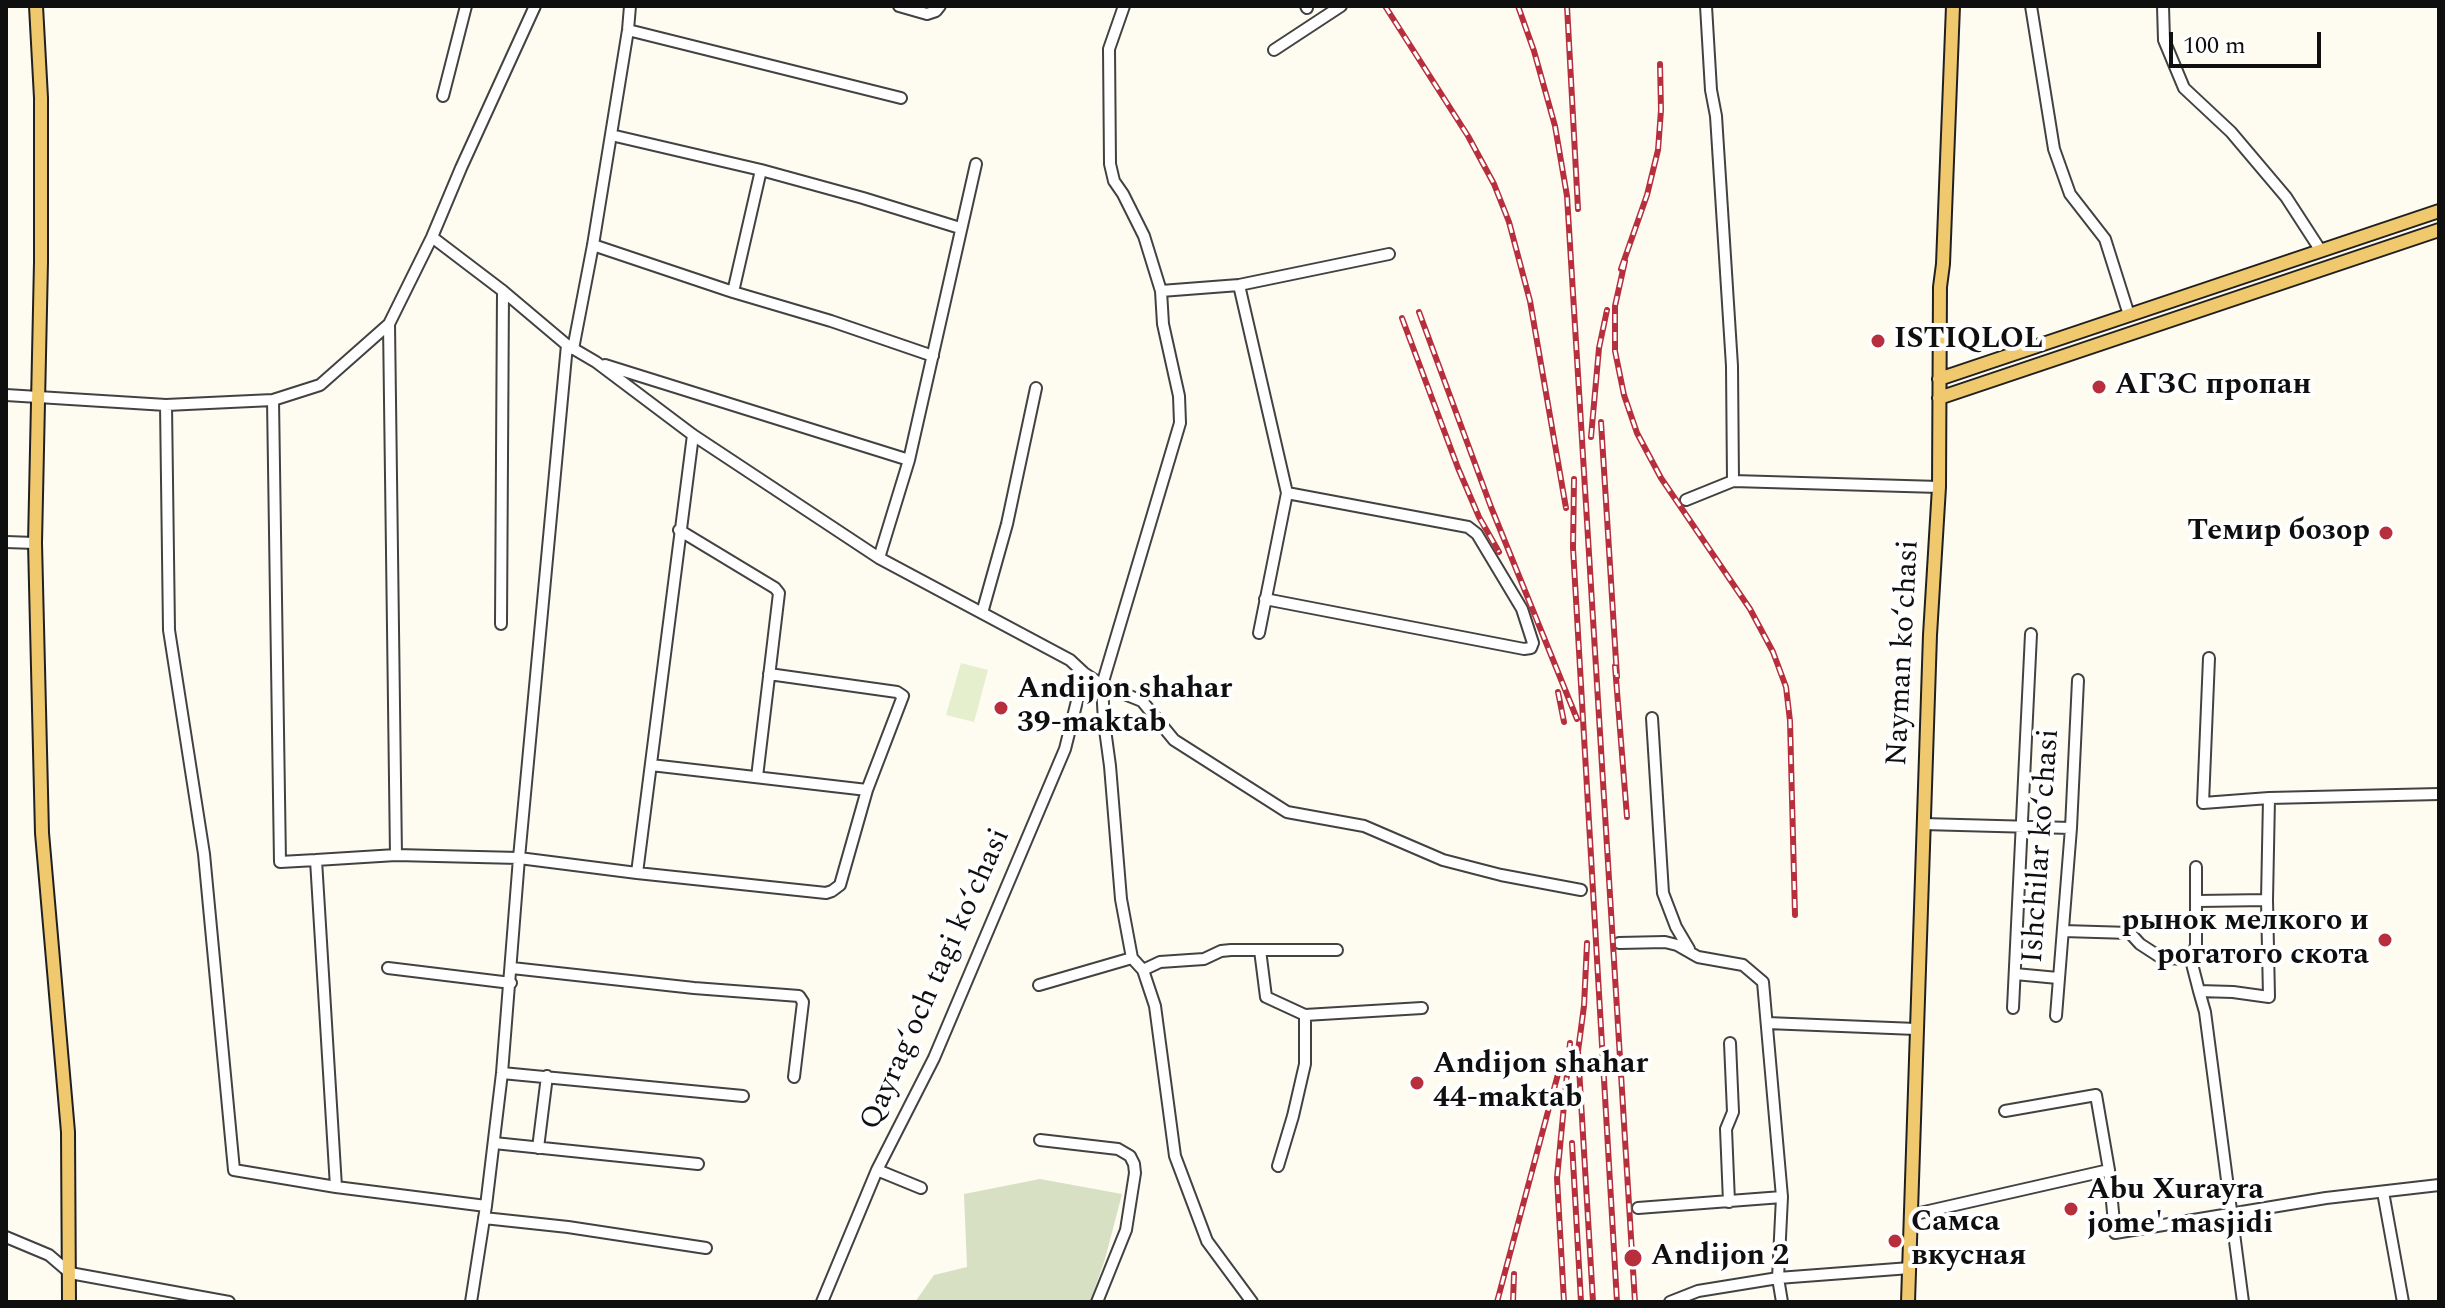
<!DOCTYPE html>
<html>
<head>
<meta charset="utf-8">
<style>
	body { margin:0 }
	#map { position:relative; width:2445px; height:1308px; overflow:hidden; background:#fefbf1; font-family:Spectral,serif }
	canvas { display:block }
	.frame { position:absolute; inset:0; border:8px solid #0f0f0f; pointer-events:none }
	.scale { position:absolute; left:2169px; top:32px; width:152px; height:36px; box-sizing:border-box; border:4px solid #0f0f0f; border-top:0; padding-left:10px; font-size:24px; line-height:28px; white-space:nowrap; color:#0f0f0f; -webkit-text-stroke:6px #fff; paint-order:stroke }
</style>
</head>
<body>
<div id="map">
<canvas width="2445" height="1308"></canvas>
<div class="frame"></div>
<div class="scale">100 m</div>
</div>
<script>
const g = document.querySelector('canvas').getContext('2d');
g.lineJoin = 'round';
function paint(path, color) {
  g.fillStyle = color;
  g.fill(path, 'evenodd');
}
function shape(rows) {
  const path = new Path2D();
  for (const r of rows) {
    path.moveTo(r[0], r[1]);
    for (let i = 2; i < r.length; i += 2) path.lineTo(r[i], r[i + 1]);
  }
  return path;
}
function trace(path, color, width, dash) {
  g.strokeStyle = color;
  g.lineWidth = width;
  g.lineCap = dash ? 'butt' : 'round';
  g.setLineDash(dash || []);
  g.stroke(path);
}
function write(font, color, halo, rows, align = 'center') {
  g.font = font + ' Spectral,serif';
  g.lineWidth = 8;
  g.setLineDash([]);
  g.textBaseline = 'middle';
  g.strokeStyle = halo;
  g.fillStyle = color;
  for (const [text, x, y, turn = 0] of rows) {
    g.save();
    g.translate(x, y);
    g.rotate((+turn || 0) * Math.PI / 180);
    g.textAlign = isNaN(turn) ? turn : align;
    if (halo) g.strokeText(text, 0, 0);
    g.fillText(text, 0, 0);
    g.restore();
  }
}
paint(shape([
	[1040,1179,1122,1194,1105,1259,1090,1302,915,1302,934,1275,967,1267,964,1194]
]), '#d8e0c3');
paint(shape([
	[961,663,988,670,974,722,946,715]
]), '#e5efce');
const minor = shape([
	[899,6,927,14,936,11,940,6],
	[1124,6,1109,49,1110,164,1114,181,1123,194,1144,236,1161,291,1163,324,1179,396,1180,423,1102,685,1104,722,1110,766,1121,899,1132,958,1143,970,1155,1006,1175,1156,1207,1241,1252,1302],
	[1306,6,1307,8],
	[1706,6,1711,90,1716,116,1732,366,1733,481,1939,487],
	[2031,6,2054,149,2070,194,2105,239,2129,315],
	[2163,6,2164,40,2184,88,2231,132,2286,197,2321,251],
	[628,30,901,98],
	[1274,50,1341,6],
	[443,96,466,6],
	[611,135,761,170,863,198,960,228],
	[432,237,503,291,567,345,596,362,693,435,879,558,1070,660,1084,673,1102,685,1142,701,1174,740,1287,812,1364,826,1443,860,1501,875,1581,890],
	[593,245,733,292,831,321,933,356],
	[1239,285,1287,493,1259,633],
	[1161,291,1239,285,1389,254],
	[733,292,761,170],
	[389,324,396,855],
	[573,349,593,245,628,30,630,6],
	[605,365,909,460],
	[6,395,166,405,273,400,320,385,389,324,432,237,461,168,535,6],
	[273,400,280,862,316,860,336,1187],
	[166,405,169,630,204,854,234,1170,336,1187,486,1206],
	[1686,500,1733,481],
	[679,530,775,588,779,593,757,777],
	[6,542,35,543],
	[879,558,909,460,976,164],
	[1265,599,1524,649,1531,648,1533,643,1522,609,1477,534,1468,527,1287,493],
	[982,613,1007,524,1036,388],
	[501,624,503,291],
	[2209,658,2203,803,2269,798,2267,900,2269,997,2233,992,2199,991,2205,1012,2243,1302],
	[1652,718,1663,893,1676,927,1689,949],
	[651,765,867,790],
	[2269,798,2439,794],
	[1923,824,2071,828],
	[316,860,396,855,519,858,637,873,693,435],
	[637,873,826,893,832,891,840,885,867,790,903,696,897,692,769,674],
	[2198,901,2267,900],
	[2063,931,2130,933,2140,944,2160,957,2191,960,2199,991],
	[1619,943,1665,942,1677,945,1698,957,1743,965,1763,982,1782,1197,1638,1208],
	[1260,950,1266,997,1305,1015,1422,1008],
	[2191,960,2196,945,2196,867],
	[388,968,511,983],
	[512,968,694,988,799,996,803,1002,794,1077],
	[1143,970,1160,962,1204,959,1221,951,1231,950,1337,950],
	[2015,974,2058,978],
	[1039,985,1132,958],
	[2013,1008,2031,634],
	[2056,1016,2071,828,2078,680],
	[1767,1023,1916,1029],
	[502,1073,743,1096],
	[2005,1111,2096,1095,2109,1170,2115,1233,2326,1198,2439,1185],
	[1040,1140,1118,1149,1130,1156,1134,1164,1135,1173,1126,1230,1097,1302],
	[494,1143,698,1164],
	[538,1148,547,1076],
	[1278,1166,1293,1116,1305,1064,1305,1015],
	[877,1170,921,1188],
	[2383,1192,2403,1302],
	[1729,1202,1726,1129,1733,1112,1730,1043],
	[1911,1215,2109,1170],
	[484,1218,568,1227,706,1248],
	[6,1237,49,1255,70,1273,229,1302],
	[471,1302,486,1206,502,1073,519,858,567,345],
	[822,1302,877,1170,934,1058,1065,749,1084,673],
	[1670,1302,1698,1291,1778,1278,1910,1268],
	[1782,1302,1778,1278,1782,1197]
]);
const major = shape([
	[36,6,41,98,41,262,35,543,42,833,68,1132,69,1302],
	[1939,379,2439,211],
	[1939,398,2439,230],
	[1908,1302,1930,635,1939,487,1940,287,1943,264,1953,6]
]);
trace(minor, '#424242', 14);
trace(major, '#202020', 16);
trace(minor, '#fff', 10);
trace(major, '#f0c96f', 12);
const rail = shape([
	[1385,6,1468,136,1494,184,1509,222,1530,301,1566,508],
	[1518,6,1534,51,1555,126,1567,196,1635,1302],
	[1567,6,1578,209],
	[1625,261,1615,306,1615,351,1624,395,1637,433,1661,478,1750,609,1773,652,1786,687,1790,721,1795,915],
	[1621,269,1647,195,1658,150,1661,110,1660,64],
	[1419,312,1491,507,1577,719],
	[1402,318,1458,468,1479,517,1499,552],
	[1601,422,1617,677],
	[1591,437,1599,348,1607,310],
	[1574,479,1573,548,1617,1302],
	[1615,666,1627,817],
	[1558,692,1564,722],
	[1587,943,1584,1006,1578,1051,1593,1302],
	[1572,1143,1581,1302],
	[1497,1302,1558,1074],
	[1513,1302,1514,1274],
	[1564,1302,1557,1178,1570,1043]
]);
trace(rail, '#b72f3d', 6);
trace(rail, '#fff', 3, [9]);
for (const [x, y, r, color] of [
	[1878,341,8,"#b72f3d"],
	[2099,387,8,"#b72f3d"],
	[2386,533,8,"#b72f3d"],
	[1001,708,8,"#b72f3d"],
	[2385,940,8,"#b72f3d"],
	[1417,1083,8,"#b72f3d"],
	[2071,1209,8,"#b72f3d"],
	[1895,1241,8,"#b72f3d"],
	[1633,1258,10,"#b72f3d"]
]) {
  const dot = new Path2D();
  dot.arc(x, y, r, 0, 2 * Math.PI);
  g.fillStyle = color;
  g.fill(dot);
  trace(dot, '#fff', 3);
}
write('bold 30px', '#0f0f0f', '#fff', [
	["ISTIQLOL",1894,341],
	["АГЗС пропан",2115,387],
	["Темир бозор",2370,533,"right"],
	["Andijon shahar",1017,691],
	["39-maktab",1017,725],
	["рынок мелкого и",2369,923,"right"],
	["рогатого скота",2369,957,"right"],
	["Andijon shahar",1433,1066],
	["44-maktab",1433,1100],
	["Abu Xurayra",2087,1192],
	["jome' masjidi",2087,1226],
	["Самса",1911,1224],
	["вкусная",1911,1258],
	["Andijon 2",1651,1258]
], 'left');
write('30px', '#0f0f0f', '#fff', [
	["Nayman koʻchasi",1905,653,-87],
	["Ishchilar koʻchasi",2043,846,-86],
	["Qayragʻoch tagi koʻchasi",937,980,-66]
]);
</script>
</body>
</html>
